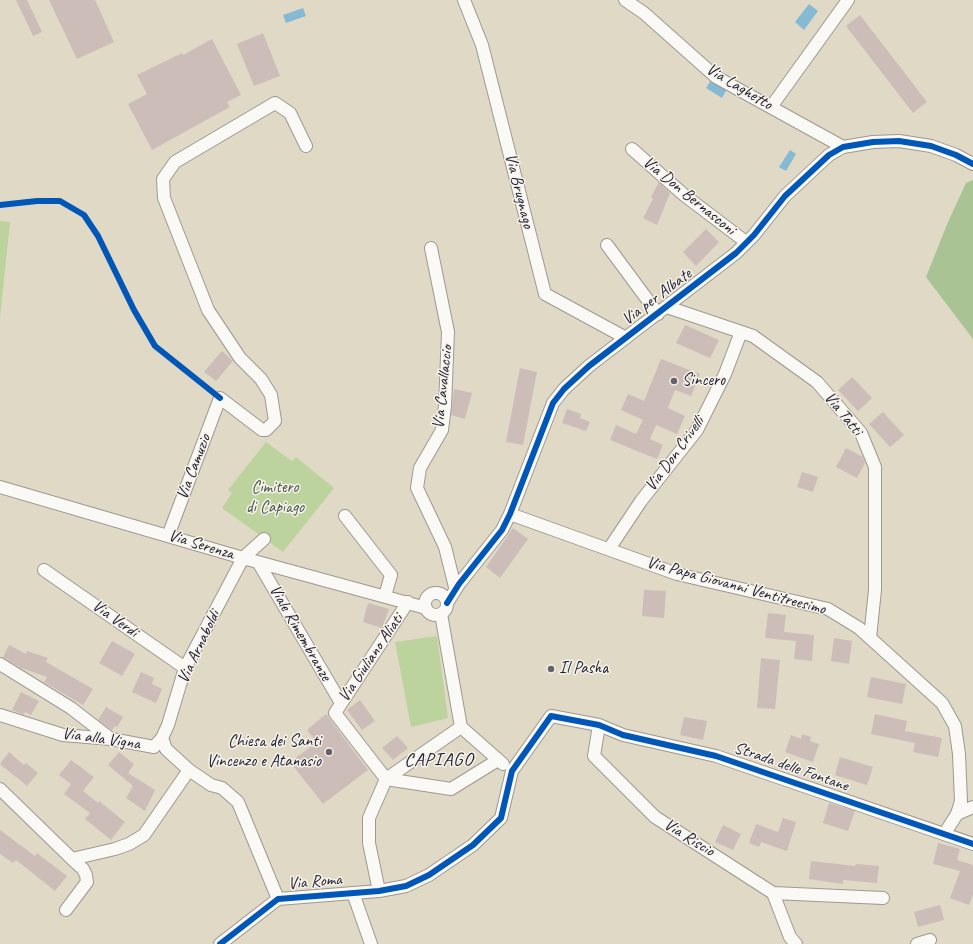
<!DOCTYPE html>
<html>
<head>
<meta charset="utf-8">
<style>
	body { margin:0 }
	canvas { display:block; background:#e0d9c6 }
</style>
</head>
<body>
<canvas width="973" height="944"></canvas>
<script>
const g = document.querySelector('canvas').getContext('2d');
g.lineJoin = 'round';
function paint(path, color) {
  g.fillStyle = color;
  g.fill(path, 'evenodd');
}
function shape(rows) {
  const path = new Path2D();
  for (const r of rows) {
    if (r.length === 3) {
      path.moveTo(r[0] + r[2], r[1]);
      path.arc(r[0], r[1], r[2], 0, 2 * Math.PI);
      continue;
    }
    path.moveTo(r[0], r[1]);
    for (let i = 2; i < r.length; i += 2) path.lineTo(r[i], r[i + 1]);
  }
  return path;
}
function trace(path, color, width, dash) {
  g.strokeStyle = color;
  g.lineWidth = width;
  g.lineCap = dash ? 'butt' : 'round';
  g.setLineDash(dash || []);
  g.stroke(path);
}
function write(font, color, halo, rows, align = 'center') {
  g.font = font + ' Caveat,sans-serif';
  g.lineWidth = 3;
  g.setLineDash([]);
  g.textBaseline = 'middle';
  g.strokeStyle = halo;
  g.fillStyle = color;
  for (const [text, x, y, turn = 0] of rows) {
    g.save();
    g.translate(x, y);
    g.rotate((+turn || 0) * Math.PI / 180);
    g.textAlign = isNaN(turn) ? turn : align;
    if (halo) g.strokeText(text, 0, 0);
    g.fillText(text, 0, 0);
    g.restore();
  }
}
paint(shape([
	[0,221,10,222,0,318],
	[266,442,292,461,296,457,334,488,283,552,222,508,232,493,228,490],
	[437,636,448,718,411,727,395,642]
]), '#bcd39e');
paint(shape([
	[973,180,973,339,926,277,948,222,966,183]
]), '#aac394');
paint(shape([
	[809,4,818,11,804,30,795,22],
	[303,8,306,16,286,23,283,15],
	[711,80,727,89,722,98,706,88],
	[790,150,796,154,786,171,779,167]
]), '#86bad3');
paint(shape([
	[16,0,27,0,42,32,33,36],
	[49,0,95,0,114,42,77,59],
	[860,15,927,102,913,113,846,26],
	[263,33,280,76,254,86,237,44],
	[212,39,241,95,227,102,230,107,152,150,128,104,147,94,137,75,182,53,183,55],
	[659,182,670,193,657,225,643,218,653,199,651,197],
	[706,229,719,242,696,266,683,252],
	[685,325,719,340,710,358,676,343],
	[222,351,233,361,216,381,204,372],
	[661,359,700,374,691,396,675,390,668,408,685,416,677,434,656,425,650,439,663,445,657,459,610,440,616,425,636,434,643,420,621,410,628,394,644,401],
	[520,368,537,372,523,445,506,442],
	[852,377,872,398,858,411,838,390],
	[454,389,472,393,465,419,451,415],
	[567,409,581,414,580,418,590,422,586,431,562,423],
	[883,412,904,435,890,447,869,424],
	[846,448,863,457,865,463,857,478,836,467],
	[802,472,818,477,813,492,797,487],
	[513,528,528,539,500,578,486,567],
	[644,590,666,591,664,618,642,616],
	[368,603,389,609,382,628,363,622],
	[768,613,786,615,784,632,814,635,812,661,794,659,796,641,765,638],
	[834,638,852,641,849,664,831,661],
	[112,641,135,654,122,676,99,663],
	[9,645,26,654,27,651,48,658,46,662,93,689,83,705,44,682,47,677,21,668,3,657],
	[761,658,780,660,775,709,757,708],
	[141,672,154,678,152,684,162,689,156,703,132,692],
	[871,677,906,684,902,704,867,697],
	[21,692,39,701,31,715,25,712,24,715,12,710],
	[360,700,375,721,362,730,347,710],
	[106,707,123,717,117,727,115,726,112,730,98,720],
	[326,714,368,770,323,804,290,762,317,742,307,730],
	[875,714,907,721,905,731,942,738,938,757,913,752,915,743,871,734],
	[684,717,707,721,703,740,680,735],
	[802,734,811,737,810,741,819,744,813,762,785,752,791,735,801,739],
	[397,736,408,748,393,760,382,748],
	[9,752,24,765,26,763,38,773,27,786,0,764],
	[119,752,134,764,128,773,155,790,145,811,126,798,133,786,108,765],
	[840,757,873,767,867,785,835,775],
	[71,760,94,777,83,791,98,803,99,801,125,822,111,840,85,819,90,813,64,794,71,784,59,775],
	[829,803,855,811,848,831,823,823],
	[783,818,796,822,787,851,761,842,759,847,749,843,756,824,778,832],
	[723,825,741,834,733,850,715,842],
	[0,830,35,856,37,853,67,876,55,891,16,860,13,863,0,854],
	[938,843,960,849,957,860,973,865,973,895,969,905,950,898,960,871,933,864],
	[811,861,855,866,856,864,879,866,877,883,843,880,843,884,809,879],
	[940,905,944,920,918,927,914,912]
]), '#ccbdb9');
const minor = shape([
	[464,0,482,45,545,294,626,338],
	[625,0,644,13,716,77,843,147],
	[771,107,848,0],
	[632,149,684,195,746,242],
	[607,245,658,314],
	[431,248,448,332,445,406,442,430,420,468,417,488,445,547,455,587],
	[667,307,753,336,817,382,861,433,875,467,875,590,870,638],
	[0,487,243,558,426,608],
	[510,514,677,574,828,609,859,628,942,703,955,726,959,754,961,801,957,814,945,833],
	[345,516,391,575,385,596],
	[168,536,220,398,262,430,266,430,275,421,271,395,261,379,240,358,208,310,164,198,163,179,175,162,275,103,290,113,306,146],
	[609,549,641,501,697,430,725,374,741,332],
	[258,562,341,703],
	[44,570,185,668],
	[436,604,11],
	[408,602,335,713,386,779,451,789,498,760],
	[447,603,459,584,502,530,510,514,553,403,564,389,589,366,736,253,754,235,785,196,829,155,843,147,873,142,899,141,931,146,956,155,973,164],
	[441,614,461,727,503,764],
	[0,664,71,708,111,739],
	[0,715,63,735,111,739,154,747,162,738,168,725,185,668,243,558,264,539],
	[599,725,594,756,655,817,773,893,790,937,796,944],
	[162,738,166,749,189,770,211,785,222,788,238,802,278,899],
	[0,789,72,859,115,849,129,844,144,835,189,770],
	[957,814,973,807],
	[379,891,369,843,369,818,386,779,461,727],
	[353,893,371,944],
	[773,893,883,898],
	[66,910,87,882,86,875,83,869,72,859],
	[220,944,278,899,379,891,406,886,429,875,473,845,501,818,512,771,551,716,599,725,623,735,716,756,973,844],
	[917,944,930,940]
]);
trace(minor, '#9d9992', 14);
trace(minor, '#faf9f6', 12);
trace(shape([
	[0,205,37,201,60,201,84,215,98,236,134,310,155,346,220,398],
	[447,603,459,584,502,530,510,514,553,403,564,389,589,366,736,253,754,235,785,196,829,155,843,147,873,142,899,141,931,146,956,155,973,164],
	[220,944,278,899,379,891,406,886,429,875,473,845,501,818,512,771,551,716,599,725,623,735,716,756,973,844]
]), '#0057b8', 6);
for (const [x, y, r, color] of [
	[674,381,4,"#64626c"],
	[551,669,4,"#64626c"],
	[329,752,4,"#64626c"]
]) {
  const dot = new Path2D();
  dot.arc(x, y, r, 0, 2 * Math.PI);
  g.fillStyle = color;
  g.fill(dot);
  trace(dot, '#f7f3e8', 1.5);
}
write('17px', '#22223b', '#f7f3e8', [
	["Via Laghetto",739,87,31],
	["Via Brugnago",519,191,76],
	["Via Don Bernasconi",689,196,39],
	["Via per Albate",657,297,-37],
	["Via Cavallaccio",443,387,-84],
	["Via Tatti",843,414,51],
	["Via Don Crivelli",675,454,-54],
	["Via Camuzio",194,467,-69],
	["Via Serenza",201,545,17],
	["Via Papa Giovanni Ventitreesimo",736,586,15],
	["Via Verdi",115,619,35],
	["Viale Rimembranze",300,633,60],
	["Via Arnaboldi",199,647,-65],
	["Via Giuliano Aliati",371,658,-56],
	["Via alla Vigna",101,739,8],
	["Strada delle Fontane",791,767,19],
	["Via Riscio",689,838,32],
	["Via Roma",315,882,-5]
]);
write('17px', '#22223b', '#f7f3e8', [
	["Sincero",682,381],
	["Il Pasha",559,669],
	["Chiesa dei Santi",321,742,"right"],
	["Vincenzo e Atanasio",321,762,"right"]
], 'left');
write('17px', '#47564f', '#f7f3e8', [
	["Cimitero",275,488],
	["di Capiago",275,508]
]);
g.letterSpacing = '1px';
write('19px', '#22223b', '#f7f3e8', [
	["CAPIAGO",439,760]
]);
g.letterSpacing = '0px';
</script>
</body>
</html>
